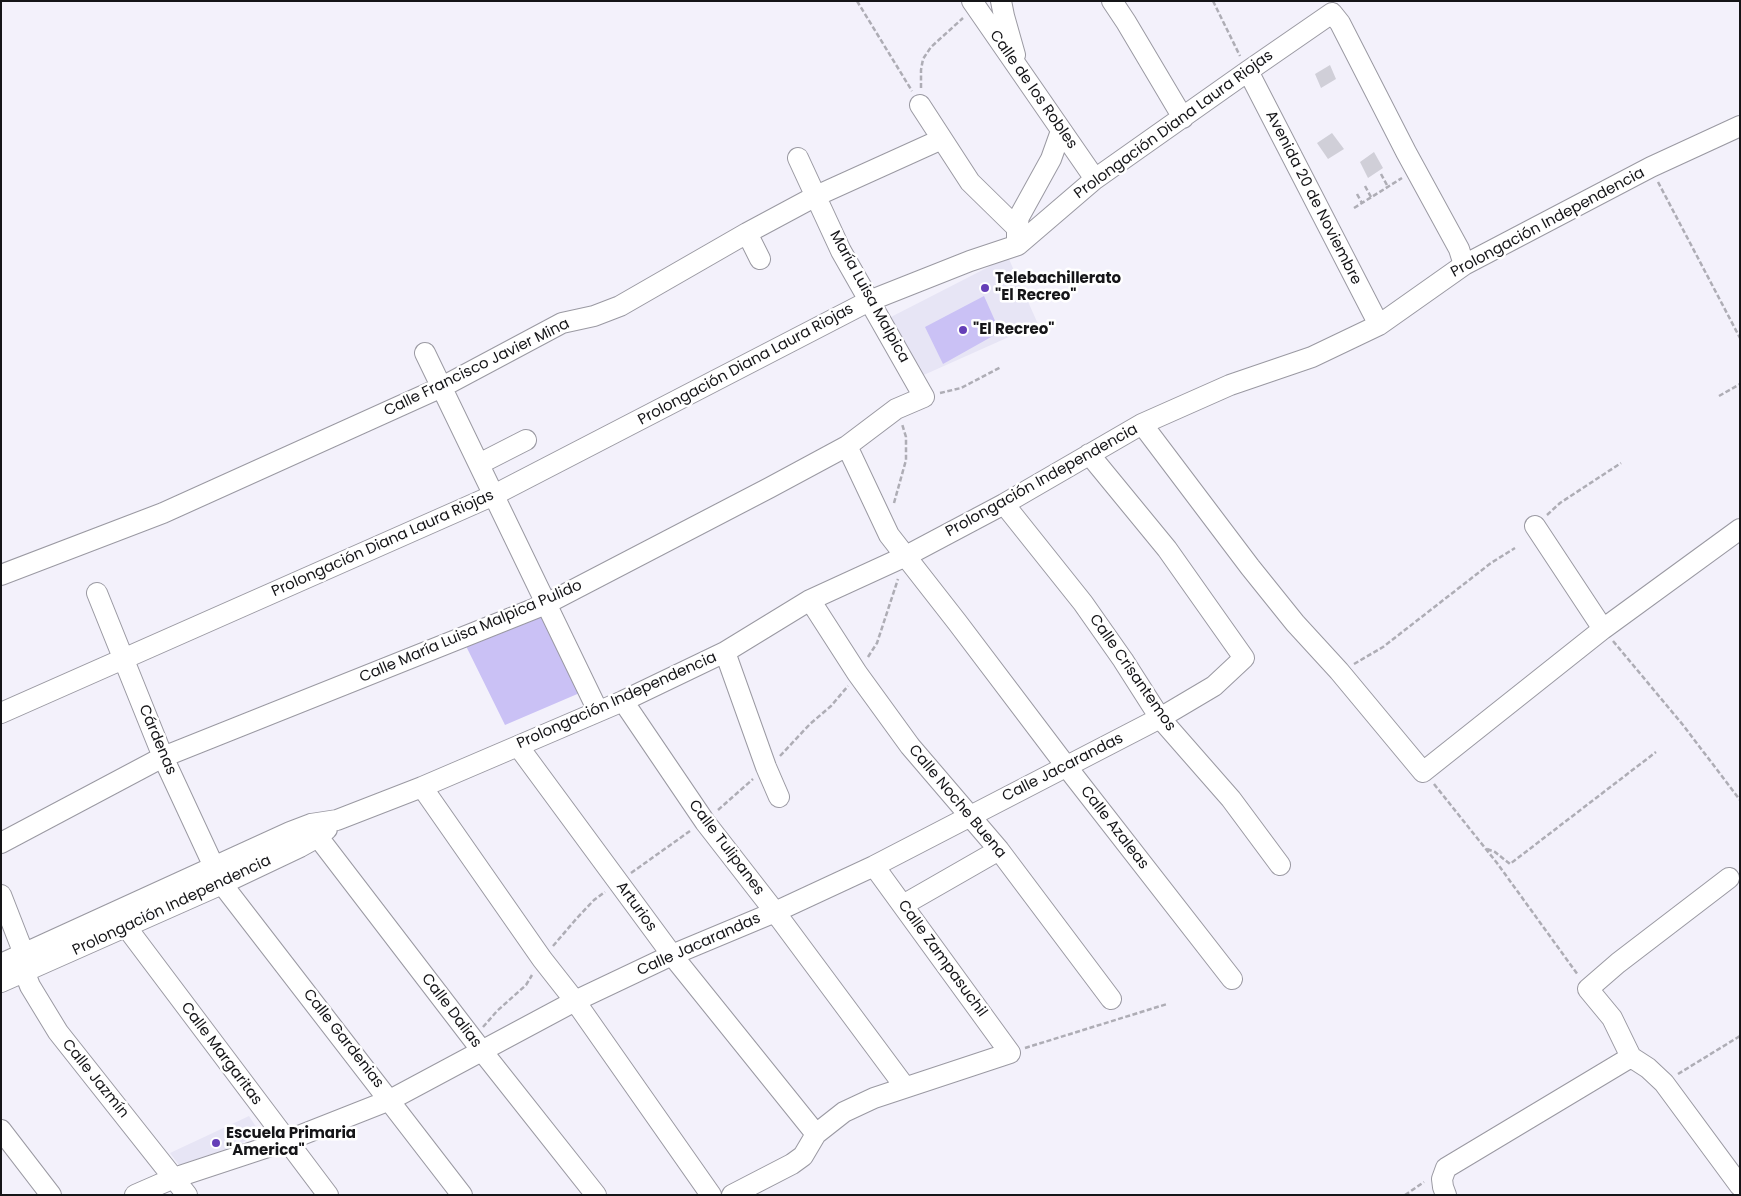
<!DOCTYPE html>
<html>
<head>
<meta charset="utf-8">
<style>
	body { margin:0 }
	#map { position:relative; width:1741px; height:1196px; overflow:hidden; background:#f3f1fb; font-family:Poppins,sans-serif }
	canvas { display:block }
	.frame { position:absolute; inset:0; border:2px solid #151518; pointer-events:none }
</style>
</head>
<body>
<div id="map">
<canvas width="1741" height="1196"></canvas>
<div class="frame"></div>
</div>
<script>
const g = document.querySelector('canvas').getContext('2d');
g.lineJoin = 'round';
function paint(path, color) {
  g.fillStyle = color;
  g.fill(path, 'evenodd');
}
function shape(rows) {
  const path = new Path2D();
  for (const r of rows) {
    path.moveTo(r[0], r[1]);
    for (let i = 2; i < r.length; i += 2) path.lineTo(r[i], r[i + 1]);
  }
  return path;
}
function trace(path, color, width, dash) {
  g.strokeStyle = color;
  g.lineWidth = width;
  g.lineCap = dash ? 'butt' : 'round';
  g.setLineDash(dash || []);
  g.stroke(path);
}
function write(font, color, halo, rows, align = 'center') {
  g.font = font + ' Poppins,sans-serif';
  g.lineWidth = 5;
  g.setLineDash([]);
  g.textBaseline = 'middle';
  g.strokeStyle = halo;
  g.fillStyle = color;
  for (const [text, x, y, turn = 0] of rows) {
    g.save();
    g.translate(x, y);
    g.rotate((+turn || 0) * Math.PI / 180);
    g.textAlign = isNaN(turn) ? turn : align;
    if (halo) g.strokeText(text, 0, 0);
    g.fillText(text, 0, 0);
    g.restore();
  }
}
paint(shape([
	[1008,257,1038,324,917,378,887,319],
	[249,1116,260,1133,185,1173,170,1153]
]), '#e7e5f5');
paint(shape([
	[984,296,1000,332,943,364,925,327],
	[545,609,582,692,505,725,465,644]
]), '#cac1f5');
paint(shape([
	[1330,65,1336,79,1321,88,1315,74],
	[1332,133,1344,149,1328,159,1317,143],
	[1374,152,1383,168,1368,178,1360,162]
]), '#d0cfd8');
const minor = shape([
	[972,1,1095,179],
	[1001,1,1004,16,1015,55],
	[1112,1,1126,22,1183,118],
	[1248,71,1379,325],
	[920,105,970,182,1017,228],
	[747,233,760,259],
	[1017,238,1017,228,1019,217,1051,159,1061,131],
	[425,353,598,711],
	[1142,424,1250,567,1295,623,1339,671,1423,772,1603,629,1740,529],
	[847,446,889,535,957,622,1066,766,1232,979],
	[479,464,526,440],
	[1004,504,1083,603,1123,660,1160,718,1231,799,1280,865],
	[1535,526,1603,629],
	[1,575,163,513,442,387,562,323,594,316,620,306,747,233,816,196,942,139],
	[97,593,163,757,222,884,462,1195],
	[810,600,857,673,910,746,999,850,1111,999],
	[725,652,766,767,779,797],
	[623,701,705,822,775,912,905,1087],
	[1,713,494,495,869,301,970,261,1018,245,1095,179,1248,71,1332,13,1340,23,1406,152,1459,249,1464,265],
	[518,746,672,955,816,1134],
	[422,787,542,959,575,1001,711,1195],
	[311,824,318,837,482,1051,596,1195],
	[1,843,163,757,546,604,769,488,847,446,896,409,924,397,841,251,798,158],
	[1729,878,1618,963,1588,989,1612,1018,1631,1057,1648,1068,1664,1083,1740,1186],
	[1,895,24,954,25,973,30,986,58,1032,187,1195],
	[903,905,999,850],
	[122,917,127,928,328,1195],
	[1,964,290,832,311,824,337,820,422,787,623,701,725,652,810,600,906,556,1004,504,1142,424,1230,385,1312,357,1379,325,1464,265,1651,167,1740,126],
	[1,982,222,884,300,847,318,837,327,829],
	[1,1130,51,1195],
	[135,1195,174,1178,286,1141,390,1100,575,1001,672,955,775,912,874,866,1160,718,1214,686,1244,658,1167,549,1089,454],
	[732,1195,792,1164,803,1156,816,1134,844,1112,874,1098,1010,1053,874,866],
	[1446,1195,1443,1187,1442,1179,1446,1168,1631,1057]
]);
trace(minor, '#9a99a2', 22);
trace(shape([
	[857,1,912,91],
	[1213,1,1240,56],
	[921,88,921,70,923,59,931,47,963,18],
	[1381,174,1388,187],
	[1658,182,1740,338],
	[1365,186,1371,197],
	[1357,194,1362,203],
	[1354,208,1402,178],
	[940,393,961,388,1001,367],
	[1719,396,1740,384],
	[894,503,906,460,906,437,902,424],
	[1547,515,1560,503,1621,463],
	[1613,641,1683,725,1740,800],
	[868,657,877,643,898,579],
	[1354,664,1383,647,1491,563,1515,548],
	[780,756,810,724,831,706,848,686],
	[1434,784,1497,863,1578,975],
	[718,810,753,779],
	[1487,849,1495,852,1510,864,1656,752],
	[631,873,690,831],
	[553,946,577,918,594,900,605,892],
	[483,1027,497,1011,526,985,532,975],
	[1025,1048,1167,1004],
	[1678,1074,1740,1036],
	[1405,1195,1424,1182]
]), '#aeadb5', 2.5, [5, 2.5]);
trace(minor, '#fff', 20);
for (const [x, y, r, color] of [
	[985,288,5,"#653fb7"],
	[963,330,5,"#653fb7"],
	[216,1143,5,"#653fb7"]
]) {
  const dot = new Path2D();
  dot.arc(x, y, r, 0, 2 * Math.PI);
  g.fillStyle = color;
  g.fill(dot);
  trace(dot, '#fff', 2);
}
write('15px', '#151518', '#fff', [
	["Calle de los Robles",1033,90,55],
	["Prolongación Diana Laura Riojas",1174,125,-36],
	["Avenida 20 de Noviembre",1313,198,63],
	["Prolongación Independencia",1548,223,-28],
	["María Luisa Malpica",869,297,61],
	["Prolongación Diana Laura Riojas",746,365,-28],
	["Calle Francisco Javier Mina",477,368,-26],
	["Prolongación Independencia",1042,481,-29],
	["Prolongación Diana Laura Riojas",383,544,-24],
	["Calle María Luisa Malpica Pulido",471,632,-23],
	["Calle Crisantemos",1132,673,55],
	["Prolongación Independencia",617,701,-24],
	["Cárdenas",157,740,67],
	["Calle Jacarandas",1063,768,-27],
	["Calle Noche Buena",957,802,50],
	["Calle Azaleas",1114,828,52],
	["Calle Tulipanes",726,848,53],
	["Prolongación Independencia",172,906,-25],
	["Arturios",636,907,54],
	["Calle Jacarandas",699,945,-24],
	["Calle Zampasuchil",942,959,54],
	["Calle Dalias",451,1011,53],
	["Calle Gardenias",343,1039,52],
	["Calle Margaritas",221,1054,53],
	["Calle Jazmín",95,1079,51]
]);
write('bold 15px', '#151518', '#fff', [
	["Telebachillerato",995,279],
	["\"El Recreo\"",995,296],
	["\"El Recreo\"",973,330],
	["Escuela Primaria",226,1134],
	["\"America\"",226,1151]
], 'left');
</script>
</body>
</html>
